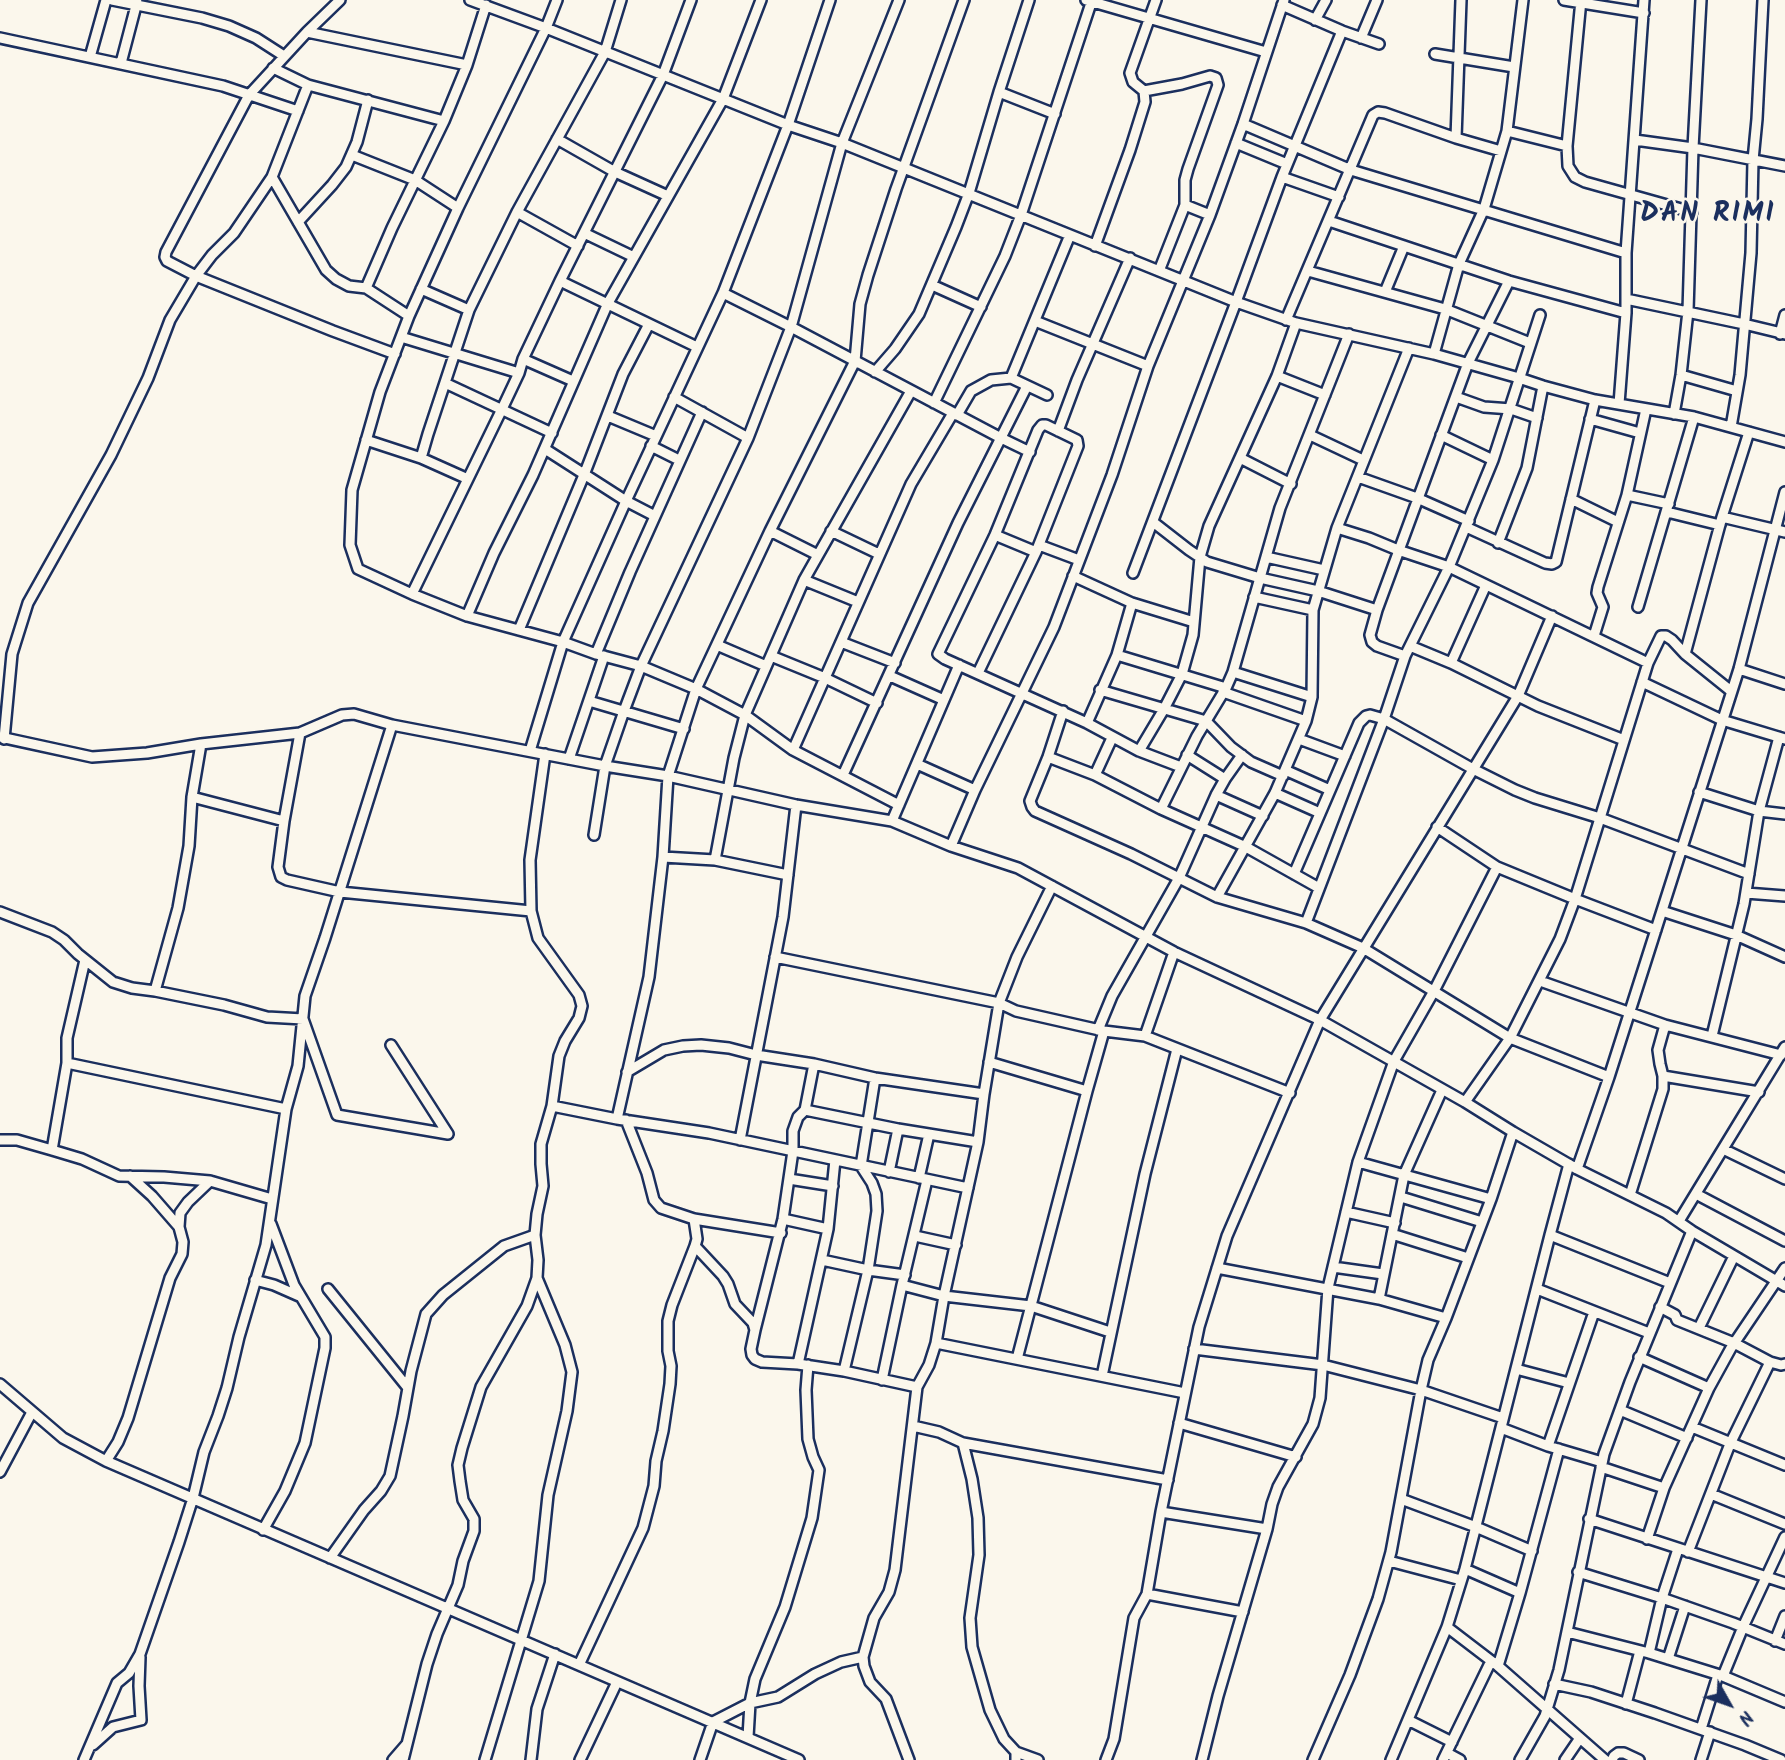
<!DOCTYPE html>
<html>
<head>
<meta charset="utf-8">
<style>
	body { margin:0 }
	#map { position:relative; width:1785px; height:1760px; overflow:hidden; background:#fbf7ec; font-family:Kalam,sans-serif }
	canvas { display:block }
	.north { position:absolute; left:1694px; top:1669px; width:70px; height:70px; -webkit-text-stroke:5px #fbf7ec; paint-order:stroke; rotate:130deg; font-size:19px; font-weight:700; line-height:28px; text-align:center; color:#1b2f5e }
	.north::after { content:''; display:block; margin:auto; width:24px; height:32px; background:#1b2f5e; clip-path:polygon(50% 0,100% 100%,50% 72%,0 100%) }
</style>
</head>
<body>
<div id="map">
<canvas width="1785" height="1760"></canvas>
<div class="north">N</div>
</div>
<script>
const g = document.querySelector('canvas').getContext('2d');
g.lineJoin = 'round';
function shape(rows) {
  const path = new Path2D();
  for (const r of rows) {
    path.moveTo(r[0], r[1]);
    for (let i = 2; i < r.length; i += 2) path.lineTo(r[i], r[i + 1]);
  }
  return path;
}
function trace(path, color, width, dash) {
  g.strokeStyle = color;
  g.lineWidth = width;
  g.lineCap = dash ? 'butt' : 'round';
  g.setLineDash(dash || []);
  g.stroke(path);
}
function write(font, color, halo, rows, align = 'center') {
  g.font = font + ' Kalam,sans-serif';
  g.lineWidth = 5;
  g.setLineDash([]);
  g.textBaseline = 'middle';
  g.strokeStyle = halo;
  g.fillStyle = color;
  for (const [text, x, y, turn = 0] of rows) {
    g.save();
    g.translate(x, y);
    g.rotate((+turn || 0) * Math.PI / 180);
    g.textAlign = isNaN(turn) ? turn : align;
    if (halo) g.strokeText(text, 0, 0);
    g.fillText(text, 0, 0);
    g.restore();
  }
}
const street = shape([
	[112,0,202,18,229,26,256,38,284,56],
	[340,0,307,32,249,95,166,252,165,257,167,261,196,276,333,331,395,354],
	[470,0,546,28,788,125,842,143,1236,302,1296,323,1434,354,1519,378,1543,386,1595,400,1694,417,1785,442],
	[557,0,546,28,458,208,409,316,380,392,352,490,350,545,358,569,412,594,467,616,563,642,596,654,641,666,696,689,745,715,793,750,899,805],
	[1086,0,1266,52],
	[1156,0,1130,73,1133,82,1144,91,1182,84,1210,76,1216,78,1218,85,1188,169,1185,180,1185,205,1159,271],
	[1564,0,1644,13],
	[1581,0,1567,146,1568,166,1575,177,1585,182,1692,212],
	[1282,5,1342,31,1379,44],
	[1315,20,1326,0],
	[307,32,467,65],
	[0,38,223,86,298,111],
	[1361,38,1377,0],
	[1435,54,1514,67],
	[90,57,106,0],
	[121,63,137,2],
	[273,68,308,85,444,121],
	[999,92,1055,114],
	[1243,124,1351,170,1626,253],
	[1507,131,1567,146],
	[1456,138,1461,0],
	[557,139,615,172,668,196],
	[1635,140,1693,148,1785,166],
	[1236,143,1287,164],
	[352,155,415,180,458,208],
	[272,177,326,270,336,279,349,286,366,288,409,316],
	[1339,197,1282,177,1342,31],
	[1185,205,1210,215],
	[517,212,578,246],
	[1329,221,1509,281,1626,313],
	[298,222,332,185,346,167,357,142,368,100],
	[584,233,634,257],
	[1095,246,1130,150,1145,102,1144,91],
	[1308,271,1445,309,1530,343],
	[560,281,697,347],
	[932,285,981,307],
	[366,288,392,228,444,121,467,65,486,5],
	[421,289,469,310],
	[1385,292,1404,246],
	[723,293,791,327,1001,438,1030,452],
	[1626,299,1744,324,1785,334],
	[1286,320,1373,115,1378,112,1385,113,1456,138,1501,151],
	[1035,321,1148,366],
	[1780,334,1785,315],
	[401,337,519,373],
	[1434,354,1459,264,1484,209,1507,131,1523,0],
	[523,359,573,381],
	[875,372,895,349,919,314,956,227,969,193,999,92,1029,0],
	[1681,375,1737,391],
	[1277,376,1325,395],
	[1011,378,1070,235],
	[445,383,552,433],
	[674,397,748,438],
	[1456,397,1484,407,1511,409,1537,418],
	[934,403,1005,256,1021,215,1092,0],
	[1619,404,1626,313,1626,253,1644,0],
	[1674,414,1681,375,1688,311,1693,148,1701,0],
	[957,415,971,391,991,380,1011,378,1047,395],
	[608,416,656,436],
	[1590,419,1640,433],
	[1731,427,1740,375,1751,253,1753,160,1757,119,1763,0],
	[1058,431,1077,380,1130,258],
	[1310,435,1363,460],
	[1441,435,1493,460],
	[366,440,421,458],
	[651,446,679,460],
	[545,449,626,501,655,516],
	[1240,458,1291,484],
	[1358,477,1417,498,1469,521],
	[468,479,421,458,428,434,469,310,517,212,605,52,621,0],
	[1627,495,1669,504],
	[1571,499,1618,522],
	[1667,512,1720,525],
	[1722,517,1785,532],
	[1153,522,1189,550,1207,562,1260,578,1318,591,1377,610],
	[1466,527,1545,563,1552,564,1556,562,1595,400],
	[1337,528,1369,538,1398,550,1449,567,1648,663],
	[770,531,818,555],
	[831,531,879,554],
	[995,535,1036,552],
	[1498,543,1527,468,1543,386],
	[1039,545,1079,560],
	[1266,557,1324,570],
	[1133,573,1236,302,1282,177],
	[1073,576,1132,603,1117,655,1087,723],
	[804,580,858,602],
	[412,594,502,409,519,373,523,359,560,281,663,75,691,0],
	[1254,597,1313,610],
	[1132,603,1194,622],
	[1638,607,1694,417],
	[467,616,494,553,533,475,608,303,723,99,761,0],
	[519,630,584,475,623,374,649,324],
	[1594,636,1603,607,1597,593,1598,587,1627,495,1646,409],
	[841,642,895,663],
	[717,645,766,666],
	[1410,646,1451,663,1538,706,1624,740],
	[596,654,630,572,702,412],
	[1685,654,1722,517,1749,432],
	[1117,655,1226,688],
	[771,656,825,678,877,703],
	[1405,656,1377,646,1372,642,1370,635,1377,610,1468,363,1509,281],
	[1451,663,1486,585],
	[1739,669,1785,684],
	[1233,672,1312,697],
	[978,673,1036,552,1078,446,1077,440,1046,425,1042,425,1038,430,995,535,938,654,945,659,1087,723,1139,751,1181,767],
	[890,676,944,700],
	[1642,682,1722,720,1785,739],
	[1100,690,1206,721,1231,747,1251,762,1283,776],
	[1223,692,1306,721],
	[589,701,684,729],
	[1063,711,1048,757,1030,801,1032,807,1035,811,1131,854,1217,897,1306,923,1363,948,1510,1038,1609,1077],
	[300,733,284,821,278,867,281,877,287,880,340,892,531,911],
	[0,737,92,757,147,753,201,744,300,733,342,715,354,714,392,725,605,766,668,776,796,805,892,821,951,846,1018,868,1174,952,1320,1020,1465,1102,1513,1132,1577,1169,1666,1213,1692,1231,1785,1286],
	[4,739,12,654,28,603,111,455,148,378,170,320,196,276,212,255,234,233,272,177,308,85],
	[1299,739,1345,756],
	[793,750,911,484,953,413],
	[530,751,563,642,626,501,723,293,788,125,830,0],
	[1139,751,1164,709,1182,674,1193,635,1200,557,1209,526,1277,376,1296,323],
	[1187,755,1225,779],
	[1048,757,1095,775,1161,809,1246,847,1319,888],
	[569,759,604,656],
	[917,764,975,790],
	[1285,770,1330,790],
	[843,775,958,523,1027,386],
	[1095,775,1112,738],
	[1699,792,1759,811,1785,814],
	[1275,793,1320,813],
	[1216,795,1263,816],
	[192,797,284,821],
	[1161,809,1197,736,1226,688,1233,672,1280,508,1349,334],
	[892,821,959,665],
	[1437,827,1497,867,1575,899,1656,930],
	[594,835,605,766,624,711,641,666,748,438,791,327,842,143,899,0],
	[951,846,975,790,1054,627,1112,475,1148,366,1210,215,1243,124,1284,0],
	[663,857,715,860],
	[1294,874,1359,723,1366,716,1370,715,1384,719,1473,769,1515,790,1535,798,1600,818,1749,874],
	[788,875,715,860,734,758,745,715,804,580,911,391],
	[1746,893,1785,896],
	[1217,897,1275,793,1306,721,1312,697,1313,610,1337,528,1409,348],
	[1662,911,1736,935,1785,957],
	[0,912,52,932,64,940,78,954,113,982,132,988,155,991,224,1005,267,1017,303,1019,337,1115,448,1134],
	[1306,923,1384,719,1405,656,1449,567,1493,460,1540,315],
	[1174,952,1145,1036,1290,1093],
	[775,957,999,1003,1016,1011,1104,1031,1145,1036],
	[1540,981,1665,1025,1781,1055],
	[155,991,178,908,189,846,192,797,201,744],
	[1098,1030,1112,996,1179,878,1216,795,1225,779,1242,755],
	[1712,1036,1744,904,1759,811,1779,737],
	[391,1045,448,1134],
	[989,1062,1087,1091],
	[67,1063,286,1109],
	[814,1064,805,1110,798,1117,793,1131,793,1151,783,1219,755,1330,751,1349,752,1355,755,1359,762,1362,798,1364,844,1371,917,1387],
	[627,1072,664,1050,683,1046,701,1045,729,1048,756,1055,814,1064,875,1078,984,1094],
	[1663,1076,1759,1092],
	[1465,1102,1510,1038,1560,939,1575,899,1648,663,1661,636,1666,636,1672,640,1685,654,1731,691],
	[552,1106,617,1119,709,1133,968,1188],
	[805,1110,898,1129,978,1142],
	[617,1119,649,977,663,857,668,776,696,689,770,531,855,361,860,304,868,275,896,189,964,0],
	[626,1120,647,1173,654,1200,661,1208,694,1219,781,1233],
	[0,1140,17,1140,52,1150,82,1159,119,1176,164,1177,210,1181,272,1199],
	[740,1140,783,917,796,805],
	[1723,1149,1785,1179],
	[52,1150,67,1063,67,1038,85,960],
	[1358,1162,1491,1199],
	[1577,1169,1609,1077,1739,669,1785,492],
	[889,1172,898,1129],
	[130,1176,152,1196,179,1227],
	[919,1178,929,1134],
	[789,1179,833,1186],
	[1696,1194,1785,1241],
	[1630,1195,1663,1089,1663,1076,1660,1064,1658,1050,1665,1025],
	[1401,1197,1482,1222],
	[1346,1212,1395,1223],
	[694,1219,697,1239,695,1246,723,1276,728,1284,735,1304,753,1323,755,1330],
	[783,1219,828,1229],
	[1679,1221,1785,1047],
	[1392,1234,1468,1258],
	[1550,1235,1670,1283],
	[915,1236,956,1245],
	[822,1260,868,1270,905,1275],
	[1333,1267,1383,1274],
	[1217,1268,1379,1299,1446,1318],
	[255,1280,274,1285,299,1296],
	[902,1285,944,1296,1031,1306,1110,1332],
	[328,1289,408,1388],
	[1537,1289,1649,1333],
	[1379,1299,1404,1175,1442,1090],
	[1660,1307,1675,1315,1677,1320,1734,1343,1770,1362,1781,1365,1785,1364],
	[1699,1328,1734,1256],
	[936,1343,1185,1393],
	[1194,1349,1323,1365,1421,1390,1503,1418],
	[1639,1357,1709,1388],
	[1017,1359,1087,1091,1104,1031],
	[798,1364,828,1229,835,1160],
	[1516,1369,1569,1383],
	[844,1371,868,1270,877,1211,876,1194,872,1183,861,1166,875,1078],
	[1102,1376,1145,1174,1177,1049],
	[882,1380,902,1285,927,1180],
	[0,1384,63,1438,106,1461,799,1760],
	[1620,1410,1687,1438],
	[1179,1423,1296,1457],
	[913,1426,939,1432,963,1443,1168,1480],
	[1692,1427,1785,1465],
	[1501,1428,1548,1446,1602,1462],
	[963,1443,972,1479,978,1518,979,1555,970,1618,972,1647,990,1710,1004,1739,1016,1752,1016,1760],
	[1548,1446,1594,1312],
	[106,1461,118,1442,128,1418,170,1278,182,1254,183,1242,179,1227,180,1213,188,1202,210,1181],
	[1601,1467,1664,1488],
	[0,1472,32,1412],
	[1711,1494,1785,1524],
	[1401,1499,1476,1527,1532,1551],
	[1161,1512,1267,1529],
	[1589,1519,1785,1583],
	[263,1530,285,1491,305,1443,325,1348,325,1337,294,1285,271,1224],
	[1647,1539,1664,1488,1709,1388,1731,1348,1785,1268],
	[1688,1552,1730,1444,1770,1362],
	[330,1558,364,1510,381,1491,390,1476,403,1416,411,1371,426,1314,443,1295,504,1246,535,1235],
	[1389,1561,1461,1580],
	[1465,1569,1520,1593],
	[1578,1572,1662,1598,1733,1623,1785,1644],
	[1147,1594,1243,1612],
	[1447,1627,1498,1666,1605,1760],
	[1567,1632,1649,1653,1723,1676,1785,1702],
	[1775,1641,1785,1616],
	[1649,1653,1662,1598,1678,1549],
	[1668,1659,1685,1606],
	[579,1665,643,1528,654,1486,656,1461,663,1431,670,1384,671,1366,668,1351,668,1321,672,1305,695,1246],
	[1498,1666,1520,1593,1559,1449],
	[1723,1676,1743,1627,1785,1537],
	[1554,1684,1591,1692,1655,1713,1745,1745,1781,1760],
	[1626,1704,1640,1651],
	[1408,1720,1452,1742],
	[1701,1729,1718,1675],
	[748,1737,750,1703,755,1679,785,1607,812,1518,819,1470,813,1457,808,1439,806,1390,808,1365],
	[93,1745,113,1727,141,1720,139,1686,140,1657],
	[1016,1752,1038,1760],
	[1447,1753,1460,1760],
	[84,1760,117,1683,129,1673,140,1654,179,1542,193,1498,204,1452,218,1416,227,1388,239,1337,266,1245,286,1109,298,1066,305,996,325,938,392,725],
	[393,1760,406,1745],
	[403,1760,427,1664,437,1634,458,1585,463,1561,474,1531,474,1519,463,1500,460,1481,458,1465,462,1448,481,1387,527,1306,537,1278,538,1260,535,1235,537,1214,543,1186,541,1164,541,1144,552,1106,559,1056,565,1041,579,1018,582,1006,579,995,538,938,531,911,530,860,545,754],
	[485,1760,539,1581,548,1495,567,1411,572,1372,565,1345,537,1278],
	[531,1760,537,1709,555,1654],
	[580,1760,617,1682],
	[700,1760,713,1722,750,1703,778,1697,815,1674,841,1662,863,1657],
	[909,1760,886,1699,870,1682,864,1666,863,1657,874,1618,889,1592,895,1570,917,1387,929,1365,936,1343,944,1296,978,1142,984,1094,999,1003,1017,957,1052,886],
	[1106,1760,1114,1739,1134,1618,1147,1594,1161,1512,1199,1327,1227,1236,1320,1020,1518,696,1552,616],
	[1202,1760,1218,1696,1267,1529,1272,1504,1278,1487,1313,1424,1320,1398,1328,1288,1358,1162,1394,1061,1434,991,1497,867],
	[1313,1760,1350,1675,1378,1599,1391,1552,1421,1390,1428,1360,1446,1318,1491,1199,1513,1132],
	[1391,1760,1447,1627,1465,1569,1550,1235,1569,1164],
	[1443,1760,1491,1661],
	[1520,1760,1545,1716,1559,1670,1604,1454,1630,1382,1692,1231],
	[1565,1760,1580,1738],
	[1612,1760,1614,1756,1618,1753,1624,1753,1639,1760],
	[1701,1760,1710,1732]
]);
trace(street, '#1b2f5e', 14);
trace(street, '#fbf7ec', 9);
g.letterSpacing = '2px';
write('bold 28px', '#1b2f5e', '#fbf7ec', [
	["DAN RIMI",1708,216]
]);
g.letterSpacing = '0px';
</script>
</body>
</html>
